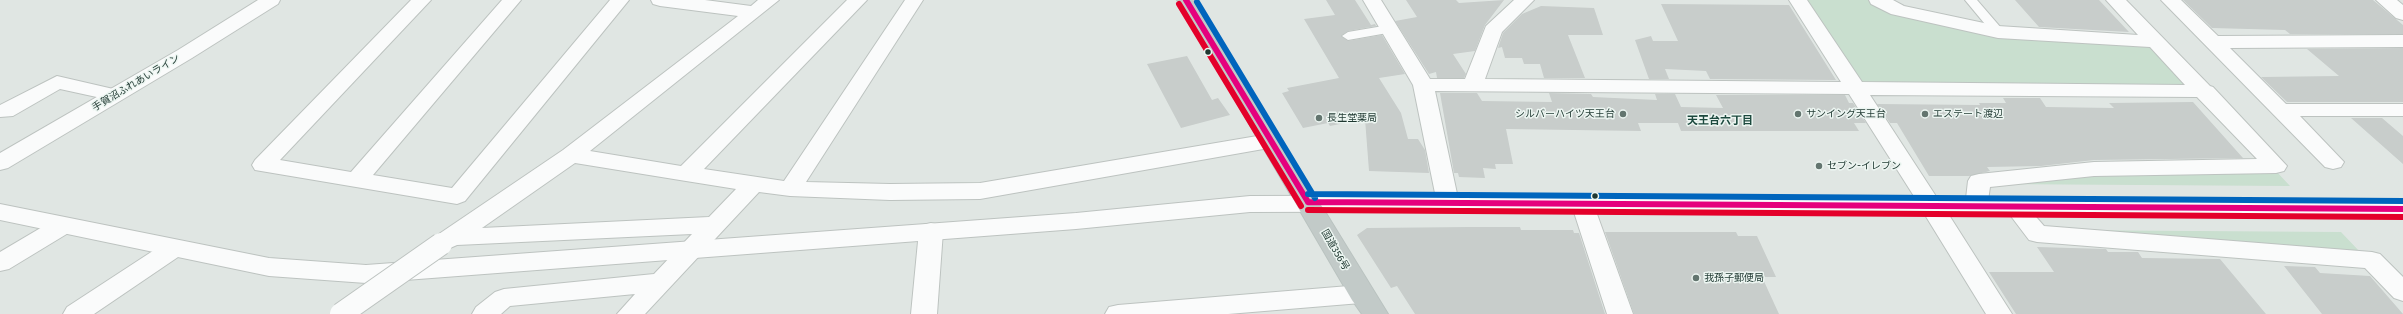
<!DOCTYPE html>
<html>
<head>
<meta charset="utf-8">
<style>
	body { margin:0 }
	canvas { display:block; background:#e0e6e3 }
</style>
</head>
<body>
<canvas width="2403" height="314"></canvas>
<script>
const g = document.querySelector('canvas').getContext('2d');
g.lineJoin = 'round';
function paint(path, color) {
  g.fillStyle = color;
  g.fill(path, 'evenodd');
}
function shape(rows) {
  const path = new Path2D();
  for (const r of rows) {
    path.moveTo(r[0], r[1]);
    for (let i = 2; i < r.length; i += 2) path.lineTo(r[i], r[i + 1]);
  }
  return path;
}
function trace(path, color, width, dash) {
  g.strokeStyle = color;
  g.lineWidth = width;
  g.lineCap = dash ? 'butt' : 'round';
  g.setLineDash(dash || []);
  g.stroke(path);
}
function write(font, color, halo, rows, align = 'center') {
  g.font = font + ' "Fira Sans","Noto Sans JP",sans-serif';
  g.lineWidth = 3;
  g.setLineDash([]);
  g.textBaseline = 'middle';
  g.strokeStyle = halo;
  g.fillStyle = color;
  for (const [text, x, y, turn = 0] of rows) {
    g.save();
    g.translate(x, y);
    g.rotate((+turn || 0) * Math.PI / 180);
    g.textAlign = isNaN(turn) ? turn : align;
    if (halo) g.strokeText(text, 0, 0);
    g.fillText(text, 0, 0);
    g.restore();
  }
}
paint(shape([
	[1803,0,1871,0,1999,36,2154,44,2198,89,1859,85],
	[2276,171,2290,186,1989,184,2098,174],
	[2050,230,2341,232,2361,253]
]), '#c9dfcf');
paint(shape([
	[1326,0,1355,0,1371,25,1375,24,1376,26,1348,31,1341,36,1348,41,1382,35,1405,74,1379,78,1401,113,1408,139,1418,139,1425,150,1429,173,1369,171,1365,119,1330,126,1328,123,1303,128,1282,93,1289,91,1287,88,1339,78,1304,19,1335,15],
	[1406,0,1456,0,1459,3,1504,0,1485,25,1475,51,1453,54,1466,74,1464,78,1437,78,1436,72,1429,74,1395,21,1417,17],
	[2015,0,2099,0,2129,32,2039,27],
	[2183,0,2373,0,2403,25,2403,34,2290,34,2285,30,2212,28],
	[1661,4,1789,5,1836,80,1710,79,1706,71,1665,69,1669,79,1649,79,1635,40,1651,36,1653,41,1678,41],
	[1541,6,1594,8,1603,35,1568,35,1585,78,1544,78,1540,64,1524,64,1522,58,1505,58,1502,47,1498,48,1503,33,1522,14],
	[2403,48,2403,102,2287,102,2261,77,2339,76,2307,49],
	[1187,56,1212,100,1218,98,1230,115,1181,128,1147,64],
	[1440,93,1477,93,1482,101,1552,102,1549,93,1591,94,1593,97,1657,100,1655,94,1675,94,1681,107,1723,108,1716,95,1845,95,1849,103,1853,103,1866,123,1854,123,1859,131,1681,131,1678,123,1638,123,1641,131,1506,129,1513,164,1495,164,1496,169,1483,168,1485,178,1459,177,1458,173,1454,173],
	[2003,98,2040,98,2046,107,2114,108,2109,103,2193,102,2243,158,2094,160,2041,166,1987,167,1990,171,1969,176,1929,176,1897,123,1890,123,1877,104,1980,105,1979,103,2006,103],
	[2351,118,2382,118,2403,136,2403,164],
	[1469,227,1520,227,1521,230,1573,230,1574,233,1579,233,1605,314,1415,314,1397,286,1391,288,1357,235,1367,228],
	[1605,232,1736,232,1738,236,1757,236,1776,277,1762,277,1779,314,1634,314],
	[2037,247,2106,249,2108,252,2138,252,2142,258,2220,259,2266,314,2016,314,1989,272,2054,272],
	[2284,266,2315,267,2320,273,2370,276,2403,314,2322,314]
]), '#c8cdcb');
const service = shape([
	[1965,0,1977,0,2002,29,2004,32,2002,35,1994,35,1965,0],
	[1389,25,1395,29,1393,32,1348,40,1342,36,1348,32,1389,25]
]);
const minor = shape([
	[411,0,431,0,280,160,351,172,502,0,521,0,373,175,452,188,610,0,629,0,465,201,457,204,255,170,252,165,255,160,411,0],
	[651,0,705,0,751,6,758,0,779,0,590,151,681,166,847,0,867,0,704,169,784,181,905,0,923,0,806,182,890,184,980,183,1269,134,1277,136,1280,141,1277,146,1269,148,980,199,890,200,790,196,759,192,645,314,617,314,635,294,510,306,501,314,472,314,476,307,495,292,504,289,654,274,692,234,457,245,441,252,433,250,429,244,433,238,563,150,738,16,660,6,653,4,651,0],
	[575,163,686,181,736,189,709,217,482,228,575,163],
	[1363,0,1381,0,1430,79,1465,79,1486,26,1514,0,1534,0,1502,32,1485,79,1841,82,1789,0,1807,0,1862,82,2185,85,2150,47,1998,38,1891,14,1871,4,1869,0,1893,0,1904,6,1998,26,2138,35,2106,0,2126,0,2210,86,2213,87,2287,166,2284,171,2276,173,2094,176,1990,187,1987,207,1984,212,1976,215,1968,212,1965,207,1968,181,1971,176,1979,174,2094,162,2257,159,2197,97,1870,95,1943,207,1940,212,1932,215,1924,212,1849,94,1435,91,1459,203,1456,208,1448,211,1440,208,1437,203,1413,85,1363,0],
	[2161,0,2181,0,2218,36,2403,35,2403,47,2230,48,2286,104,2403,104,2403,116,2300,116,2344,162,2341,167,2333,169,2325,167,2161,0],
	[2376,0,2397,0,2403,5,2403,20,2396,18,2376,0],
	[57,76,122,91,125,95,122,99,115,101,60,89,13,116,0,117,0,105,57,76],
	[1582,195,1590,198,1593,203,1633,314,1607,314,1571,203,1574,198,1582,195],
	[2015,199,2023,202,2044,226,2372,252,2380,254,2403,277,2403,301,2394,298,2365,268,2037,242,2029,240,2004,207,2007,202,2015,199],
	[62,218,70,220,74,226,70,232,9,269,0,271,0,252,54,220,62,218],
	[931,223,939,225,943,231,937,314,911,314,919,231,923,225,931,223],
	[173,241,181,243,185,249,181,255,94,314,63,314,67,307,165,243,173,241],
	[1361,285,1370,288,1373,294,1370,300,1361,303,1228,314,1105,314,1109,307,1118,305,1361,285]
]);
const tertiary = shape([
	[258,0,280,0,278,4,192,58,8,168,0,170,0,153,178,50,258,0],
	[1582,195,2403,201,2403,217,1949,215,2012,314,1986,314,1925,215,1582,211,1250,212,1076,229,366,283,269,276,0,220,0,204,269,258,366,265,1076,213,1250,196,1582,195]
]);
const trunk = shape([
	[1177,0,1195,0,1388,314,1362,314,1352,300,1177,0]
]);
trace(service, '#bdc3c0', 2);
trace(minor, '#bdc3c0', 2);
trace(tertiary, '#bdc3c0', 2);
trace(trunk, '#bac3c0', 2);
paint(service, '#fafbfb');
paint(minor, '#fafbfb');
paint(tertiary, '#fafbfb');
paint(trunk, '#c2cac8');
const minorBridge = shape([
	[341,314,441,244]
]);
trace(minorBridge, '#bdc3c0', 24, []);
trace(minorBridge, '#fafbfb', 22);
trace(shape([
	[1186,0,1308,202],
	[1308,202,2403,209]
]), '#e5007d', 6);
trace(shape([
	[1179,4,1301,206],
	[1308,210,2403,217]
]), '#e4002b', 6);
trace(shape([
	[1197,2,1315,198],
	[1308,194,2403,201]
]), '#0065bd', 6);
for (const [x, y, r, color] of [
	[1208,52,3.5,"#1f3831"],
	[1623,114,4,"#63756f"],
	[1798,114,4,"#63756f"],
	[1925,114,4,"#63756f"],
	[1319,118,4,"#63756f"],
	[1819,166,4,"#63756f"],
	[1595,196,3.5,"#1f3831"],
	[1696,278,4,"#63756f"]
]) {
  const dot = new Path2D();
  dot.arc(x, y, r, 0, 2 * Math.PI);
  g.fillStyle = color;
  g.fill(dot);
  trace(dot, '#edf6f2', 1.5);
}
write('10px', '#1f3831', '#edf6f2', [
	["手賀沼ふれあいライン",136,83,-31],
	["国道356号",1335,250,60]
]);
write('10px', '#1f3831', '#edf6f2', [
	["シルバーハイツ天王台",1615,114,"right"],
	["サンイング天王台",1806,114],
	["エステート渡辺",1933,114],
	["長生堂薬局",1327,118],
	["セブン-イレブン",1827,166],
	["我孫子郵便局",1704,278]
], 'left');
write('bold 11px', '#1c493e', '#edf6f2', [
	["天王台六丁目",1720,121]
]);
</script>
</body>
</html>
